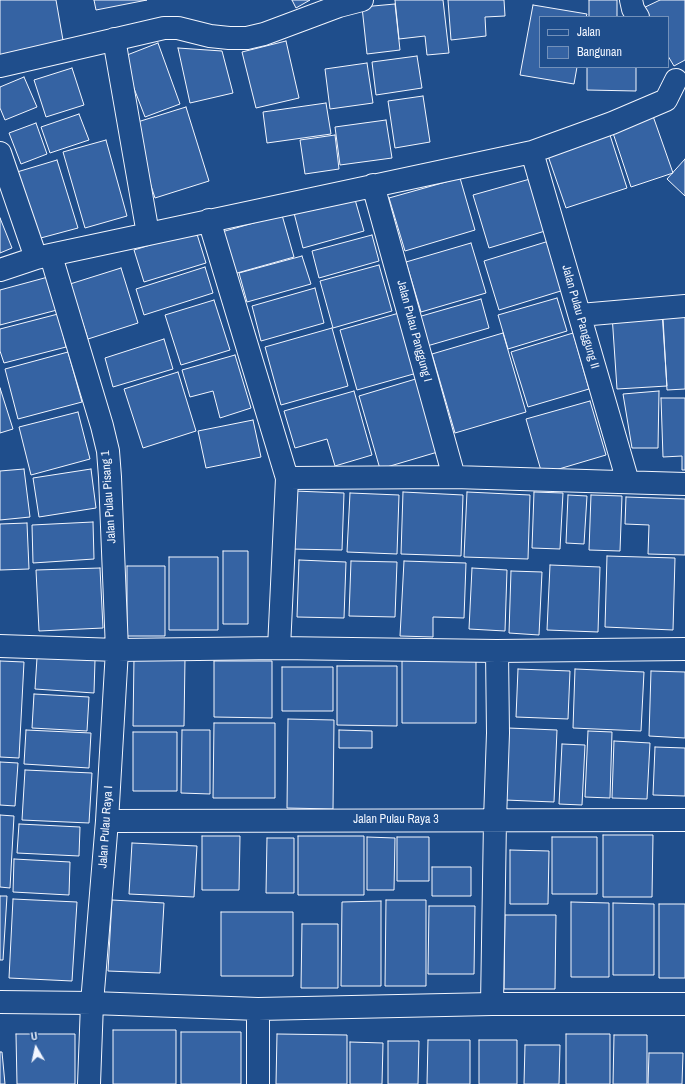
<!DOCTYPE html>
<html>
<head>
<meta charset="utf-8">
<style>
	body { margin:0 }
	#map { position:relative; width:685px; height:1084px; overflow:hidden; background:#1f4e8c; font-family:"Archivo Narrow",sans-serif }
	canvas { display:block }
	.legend { position:absolute; left:539px; top:16px; width:130px; height:52px; box-sizing:border-box; background:#1f4e8c; border:1px solid #7391ba; margin:0; padding:5px 7px; list-style:none; font-size:12px; color:#f2f6ff }
	.legend li { display:flex; align-items:center; gap:8px; height:20px }
	.legend b { width:20px; border:1px solid #7391ba }
	.north { position:absolute; left:16px; top:1028px; width:40px; height:40px; -webkit-text-stroke:3px #1f4e8c; paint-order:stroke; rotate:351deg; font-size:11px; font-weight:700; line-height:16px; text-align:center; color:#f2f6ff }
	.north::after { content:''; display:block; margin:auto; width:14px; height:18px; background:#f2f6ff; clip-path:polygon(50% 0,100% 100%,50% 72%,0 100%) }
</style>
</head>
<body>
<div id="map">
<canvas width="685" height="1084"></canvas>
<ul class="legend">
<li><b style="height:5px;background:#1f4e8c"></b>Jalan</li>
<li><b style="height:11px;background:#3563a3"></b>Bangunan</li>
</ul>
<div class="north">U</div>
</div>
<script>
const g = document.querySelector('canvas').getContext('2d');
g.lineJoin = 'round';
function paint(path, color) {
  g.fillStyle = color;
  g.fill(path, 'evenodd');
}
function shape(rows) {
  const path = new Path2D();
  for (const r of rows) {
    path.moveTo(r[0], r[1]);
    for (let i = 2; i < r.length; i += 2) path.lineTo(r[i], r[i + 1]);
  }
  return path;
}
function trace(path, color, width, dash) {
  g.strokeStyle = color;
  g.lineWidth = width;
  g.lineCap = dash ? 'butt' : 'round';
  g.setLineDash(dash || []);
  g.stroke(path);
}
function write(font, color, halo, rows, align = 'center') {
  g.font = font + ' "Archivo Narrow",sans-serif';
  g.lineWidth = 3;
  g.setLineDash([]);
  g.textBaseline = 'middle';
  g.strokeStyle = halo;
  g.fillStyle = color;
  for (const [text, x, y, turn = 0] of rows) {
    g.save();
    g.translate(x, y);
    g.rotate((+turn || 0) * Math.PI / 180);
    g.textAlign = isNaN(turn) ? turn : align;
    if (halo) g.strokeText(text, 0, 0);
    g.fillText(text, 0, 0);
    g.restore();
  }
}
const building = shape([
	[0,0,56,0,64,46,0,57,0,0],
	[94,0,147,0,96,10,94,0],
	[292,0,310,0,296,8,292,0],
	[395,0,443,0,449,53,427,55,425,36,399,39,395,0],
	[448,0,504,0,505,16,485,17,486,36,451,40,448,0],
	[589,0,617,0,617,17,589,17,589,0],
	[660,0,685,0,685,60,674,66,668,56,668,17,643,17,639,10,660,0],
	[395,4,400,50,367,54,362,7,395,4],
	[533,5,587,14,586,17,540,17,540,67,577,67,574,84,520,75,533,5],
	[286,41,299,98,256,108,242,52,286,41],
	[158,43,180,104,145,117,122,57,158,43],
	[178,48,222,51,233,93,190,103,178,48],
	[417,56,422,88,376,95,372,62,417,56],
	[367,63,373,103,330,109,325,69,367,63],
	[587,67,636,67,636,91,587,90,587,67],
	[72,68,84,105,46,117,34,80,72,68],
	[24,77,37,107,5,120,0,108,0,87,24,77],
	[423,96,430,142,395,148,388,101,423,96],
	[326,103,331,134,267,143,263,112,326,103],
	[186,107,209,181,155,198,131,124,186,107],
	[79,114,89,140,50,153,41,127,79,114],
	[653,116,673,173,631,187,612,130,653,116],
	[386,120,392,158,340,165,335,127,386,120],
	[36,123,47,154,21,164,9,133,36,123],
	[609,132,627,188,566,208,547,153,609,132],
	[335,135,339,169,305,174,300,140,335,135],
	[106,140,127,216,85,228,63,152,106,140],
	[685,159,685,196,667,179,685,159],
	[57,160,78,228,37,239,17,172,57,160],
	[460,178,475,230,405,251,389,198,460,178],
	[530,179,545,231,489,248,473,195,530,179],
	[354,196,364,231,303,248,294,213,354,196],
	[282,215,294,257,230,275,218,233,282,215],
	[0,218,12,248,0,253,0,218],
	[196,231,206,263,144,282,134,250,196,231],
	[372,235,379,261,319,278,312,251,372,235],
	[549,241,564,290,499,310,484,261,549,241],
	[471,243,486,293,421,312,406,262,471,243],
	[302,256,311,284,247,302,239,273,302,256],
	[379,265,392,311,333,328,320,281,379,265],
	[205,267,213,293,144,315,136,289,205,267],
	[121,268,138,323,88,339,70,284,121,268],
	[48,277,57,310,0,325,0,290,48,277],
	[315,288,324,323,261,341,252,306,315,288],
	[557,298,567,331,508,349,498,315,557,298],
	[481,299,489,328,427,346,418,317,481,299],
	[214,300,230,350,181,365,165,315,214,300],
	[662,312,667,386,617,389,612,315,662,312],
	[399,313,417,373,357,390,340,330,399,313],
	[58,314,66,347,4,363,0,351,0,329,58,314],
	[685,317,685,389,667,390,663,318,685,317],
	[332,328,348,386,281,405,265,347,332,328],
	[503,333,526,412,455,433,432,354,503,333],
	[573,333,589,389,528,407,511,352,573,333],
	[164,339,173,369,113,387,105,358,164,339],
	[68,352,82,402,18,419,5,369,68,352],
	[235,355,251,408,220,418,213,391,190,397,182,370,235,355],
	[178,372,196,431,143,448,124,389,178,372],
	[419,378,441,451,380,469,359,396,419,378],
	[0,388,13,429,0,433,0,388],
	[354,391,372,455,335,466,327,439,295,448,284,411,354,391],
	[659,391,658,448,632,448,623,394,659,391],
	[661,398,685,398,685,470,682,470,682,456,663,457,661,398],
	[590,401,606,455,542,474,526,419,590,401],
	[78,412,90,459,31,475,19,427,78,412],
	[253,420,261,457,206,468,198,431,253,420],
	[24,469,30,517,0,520,0,471,24,469],
	[91,469,96,508,39,517,33,478,91,469],
	[294,491,344,493,342,550,291,549,294,491],
	[403,492,463,495,461,556,401,554,403,492],
	[467,492,530,495,528,559,464,557,467,492],
	[534,492,563,493,560,549,532,548,534,492],
	[350,493,399,495,397,554,347,552,350,493],
	[568,495,587,496,584,544,566,543,568,495],
	[591,495,622,496,620,551,589,550,591,495],
	[626,497,685,499,685,555,648,554,649,525,625,524,626,497],
	[93,522,94,559,33,563,32,525,93,522],
	[27,523,29,569,0,570,0,524,27,523],
	[223,551,248,551,248,624,223,624,223,551],
	[607,556,675,558,673,630,605,627,607,556],
	[169,557,218,557,218,630,169,630,169,557],
	[299,560,346,562,344,618,297,617,299,560],
	[351,561,397,562,395,617,349,616,351,561],
	[404,561,466,563,464,618,433,617,433,637,400,636,404,561],
	[550,565,600,567,598,632,547,630,550,565],
	[127,566,165,566,165,636,127,636,127,566],
	[100,568,103,628,39,631,36,570,100,568],
	[472,568,507,570,505,631,469,629,472,568],
	[511,571,542,572,539,635,509,633,511,571],
	[402,656,476,656,476,723,402,723,402,656],
	[37,658,95,660,94,693,35,689,37,658],
	[134,658,185,658,184,726,133,726,134,658],
	[0,661,24,662,19,758,0,757,0,661],
	[214,661,272,661,272,718,214,717,214,661],
	[337,666,397,666,397,726,337,725,337,666],
	[282,667,333,667,333,711,282,711,282,667],
	[518,669,570,671,568,719,516,717,518,669],
	[575,669,644,672,641,731,573,728,575,669],
	[651,671,685,672,685,738,649,736,651,671],
	[34,694,89,697,87,731,32,728,34,694],
	[288,719,334,720,333,809,287,808,288,719],
	[214,723,275,723,275,798,213,798,214,723],
	[508,728,557,730,554,802,505,800,508,728],
	[26,730,91,733,89,768,24,764,26,730],
	[182,730,210,730,210,794,181,793,182,730],
	[339,730,372,731,372,748,339,748,339,730],
	[588,731,612,732,610,798,585,797,588,731],
	[133,732,177,732,177,791,133,791,133,732],
	[614,741,650,743,647,799,612,798,614,741],
	[562,744,585,745,582,805,559,804,562,744],
	[655,747,685,748,685,796,653,795,655,747],
	[0,762,18,763,15,806,0,805,0,762],
	[25,770,92,773,89,823,22,820,25,770],
	[0,815,14,816,10,888,0,887,0,815],
	[19,824,80,827,79,856,17,853,19,824],
	[603,835,653,835,652,897,603,897,603,835],
	[202,836,240,836,239,890,202,890,202,836],
	[298,836,364,836,364,895,298,895,298,836],
	[367,837,395,838,394,890,367,890,367,837],
	[397,837,429,837,429,881,397,881,397,837],
	[552,837,597,837,597,894,552,894,552,837],
	[267,838,294,838,294,893,266,893,267,838],
	[132,843,197,846,194,897,129,894,132,843],
	[510,850,549,851,548,904,510,904,510,850],
	[14,859,70,862,69,895,13,892,14,859],
	[432,867,471,867,471,896,432,896,432,867],
	[0,896,7,896,3,960,0,960,0,896],
	[13,899,77,902,72,981,9,978,13,899],
	[112,900,164,903,160,973,108,971,112,900],
	[386,900,426,900,426,986,385,986,386,900],
	[381,901,381,986,341,986,342,902,381,901],
	[571,902,609,903,609,977,571,977,571,902],
	[613,903,654,904,654,975,613,975,613,903],
	[659,904,685,904,685,978,659,978,659,904],
	[429,906,475,906,474,974,428,974,429,906],
	[221,912,293,912,293,976,221,976,221,912],
	[505,915,556,915,555,989,504,989,505,915],
	[302,924,338,924,338,988,301,988,302,924],
	[113,1030,176,1030,176,1084,113,1084,113,1030],
	[181,1032,241,1032,241,1084,181,1084,181,1032],
	[16,1034,75,1034,75,1084,17,1084,16,1034],
	[277,1034,347,1035,347,1084,276,1084,277,1034],
	[566,1034,610,1034,610,1084,566,1084,566,1034],
	[614,1035,647,1035,647,1084,613,1084,614,1035],
	[428,1040,470,1040,470,1084,427,1084,428,1040],
	[479,1040,517,1040,517,1084,479,1084,479,1040],
	[388,1041,419,1041,418,1084,388,1084,388,1041],
	[350,1042,383,1043,382,1084,350,1084,350,1042],
	[525,1045,560,1045,559,1084,524,1084,525,1045],
	[0,1052,2,1052,5,1084,0,1084,0,1052],
	[649,1053,683,1053,682,1084,648,1084,649,1053]
]);
paint(building, '#3563a3');
trace(building, '#f2f6ff', 1);
const minor = shape([
	[631,0,633,9,638,17],
	[114,39,148,234],
	[0,66,164,28,178,28,210,36,229,38,247,38,264,34,339,6,362,0],
	[532,152,628,482],
	[0,153,36,258],
	[373,185,454,477],
	[209,220,287,478,279,648],
	[51,256,102,426,108,451,110,477,117,650,107,821,92,1003,89,1084],
	[0,270,36,258,532,152,612,123,666,100,676,80],
	[580,315,685,306],
	[287,478,454,477,685,484],
	[0,646,117,650,279,648,497,651,685,649],
	[107,821,685,820],
	[0,1002,92,1003,258,1009,492,1004,685,1004],
	[492,1004,495,820,498,733,497,651],
	[258,1084,258,1009]
]);
trace(minor, '#f2f6ff', 24);
trace(minor, '#1f4e8c', 22);
write('12px', '#f2f6ff', '#1f4e8c', [
	["Jalan Pulau Panggung II",580,317,74],
	["Jalan Pulau Panggung I",414,331,75],
	["Jalan Pulau Pisang 1",109,497,-94],
	["Jalan Pulau Raya 3",396,820],
	["Jalan Pulau Raya I",106,827,-86]
]);
</script>
</body>
</html>
